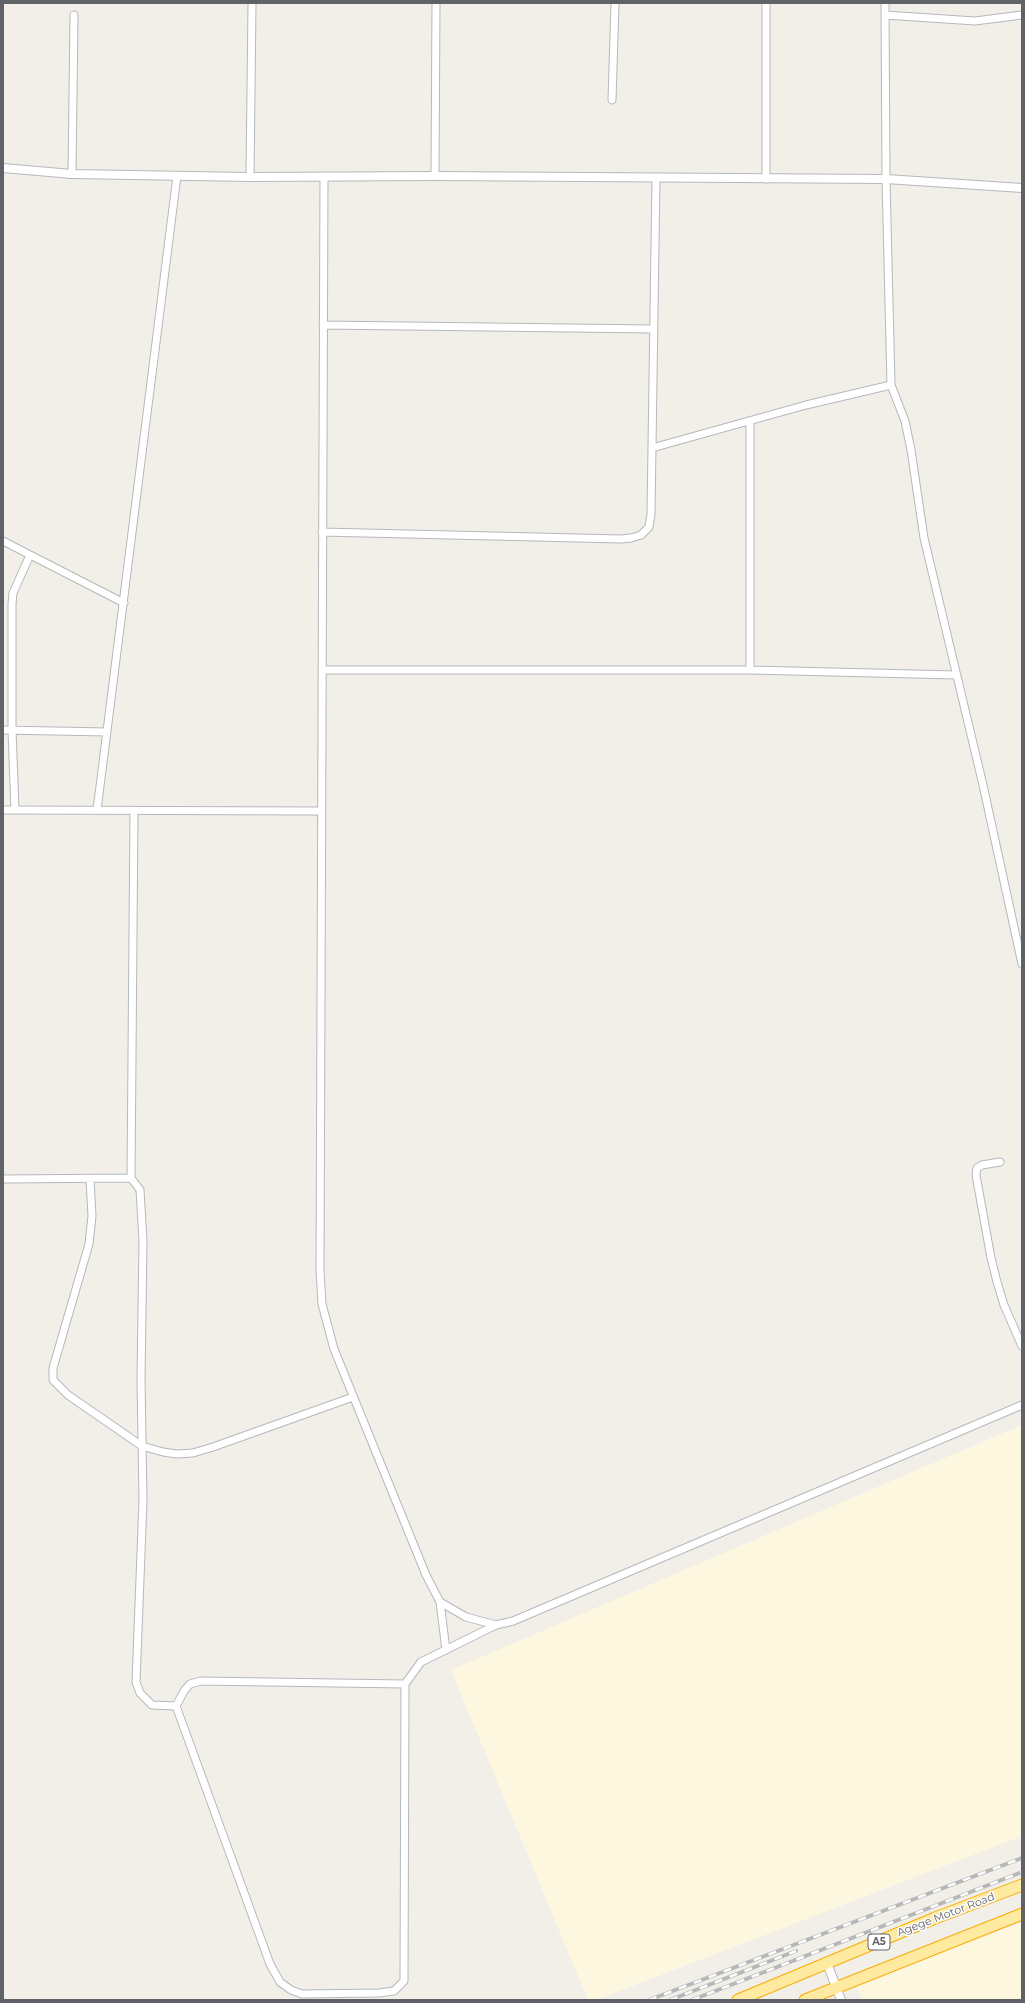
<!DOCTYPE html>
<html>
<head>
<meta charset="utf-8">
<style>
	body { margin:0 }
	#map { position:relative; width:1025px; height:2003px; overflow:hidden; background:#f1efe8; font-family:Montserrat,sans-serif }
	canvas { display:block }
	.frame { position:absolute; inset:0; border:4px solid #5f6368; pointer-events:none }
</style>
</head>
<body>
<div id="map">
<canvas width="1025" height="2003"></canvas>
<div class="frame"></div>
</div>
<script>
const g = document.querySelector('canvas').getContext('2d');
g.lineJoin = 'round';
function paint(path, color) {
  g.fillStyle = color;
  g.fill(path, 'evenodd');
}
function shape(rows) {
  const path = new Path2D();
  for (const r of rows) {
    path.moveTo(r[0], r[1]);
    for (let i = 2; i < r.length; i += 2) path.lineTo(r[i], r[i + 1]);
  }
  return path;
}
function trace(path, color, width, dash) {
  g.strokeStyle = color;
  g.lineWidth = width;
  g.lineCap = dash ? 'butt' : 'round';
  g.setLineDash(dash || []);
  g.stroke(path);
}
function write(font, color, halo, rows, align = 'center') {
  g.font = font + ' Montserrat,sans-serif';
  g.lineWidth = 3;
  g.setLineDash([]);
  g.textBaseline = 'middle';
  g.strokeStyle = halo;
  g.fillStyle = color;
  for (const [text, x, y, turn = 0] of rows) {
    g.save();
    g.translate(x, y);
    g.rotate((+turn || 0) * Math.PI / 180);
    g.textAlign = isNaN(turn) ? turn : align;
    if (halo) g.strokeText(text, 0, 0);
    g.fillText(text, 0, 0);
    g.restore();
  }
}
paint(shape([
	[1022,1425,1022,1836,596,2000,588,2000,451,1670],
	[1022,1923,1022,2000,862,2000,854,1981]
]), '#fef7e0');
const minor = shape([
	[766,3,766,179],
	[885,3,886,179,891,385,905,421,911,450,924,538,983,785,1022,964],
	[885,15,975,21,1022,15],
	[612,100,615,3],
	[72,174,74,15],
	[324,176,320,1270,322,1304,334,1349,426,1575,440,1602,466,1617,496,1625,513,1621,1022,1405],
	[435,176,436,3],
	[250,177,252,3],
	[323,325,653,329],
	[652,448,806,405,891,385],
	[322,532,621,539,631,538,641,535,649,527,651,514,656,178],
	[3,541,124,603],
	[322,670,750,670,956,675],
	[750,670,750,422],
	[3,730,107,732],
	[3,810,321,811],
	[15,810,12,730,12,604,13,593,30,555],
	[97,810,177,176],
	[134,811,131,1178,140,1190,143,1241,141,1379,143,1501,136,1682,140,1693,152,1705,176,1706],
	[1000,1162,982,1165,977,1168,976,1175,991,1258,997,1282,1004,1305,1022,1346],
	[3,1179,131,1178],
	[90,1179,92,1216,89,1244,53,1368,53,1380,68,1395,142,1446,163,1452,177,1454,193,1453,213,1447,353,1397],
	[440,1602,446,1650],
	[405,1684,201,1681,190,1684,184,1691,176,1706,270,1964,280,1982,291,1990,302,1994,379,1993,394,1991,404,1981,405,1684,421,1662,496,1625]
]);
const tertiary = shape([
	[3,168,72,174,250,177,435,176,886,179,1022,188],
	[827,1963,841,2000]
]);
const trunk = shape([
	[738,2000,935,1918,1022,1885],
	[805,2000,1022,1914]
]);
trace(minor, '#b5b8bc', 9);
trace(tertiary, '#b5b8bc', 10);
trace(trunk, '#f9ab00', 13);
trace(minor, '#fff', 7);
trace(tertiary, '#fff', 8);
trace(trunk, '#feeaa1', 11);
const rail = shape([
	[649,2000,1022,1858],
	[670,2000,796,1951],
	[692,2000,1022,1872]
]);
trace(rail, '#b6b7b8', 4);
trace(rail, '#fff', 2.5, [8]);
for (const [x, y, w] of [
	[879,1942,22]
]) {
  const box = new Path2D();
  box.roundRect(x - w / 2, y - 8, w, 16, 3);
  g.fillStyle = '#fff';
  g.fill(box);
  trace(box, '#5f6368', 1);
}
write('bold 10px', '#5f6368', null, [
	["A5",879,1942]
]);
write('11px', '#5f6368', '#fff', [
	["Agege Motor Road",946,1915,-21]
]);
</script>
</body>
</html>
